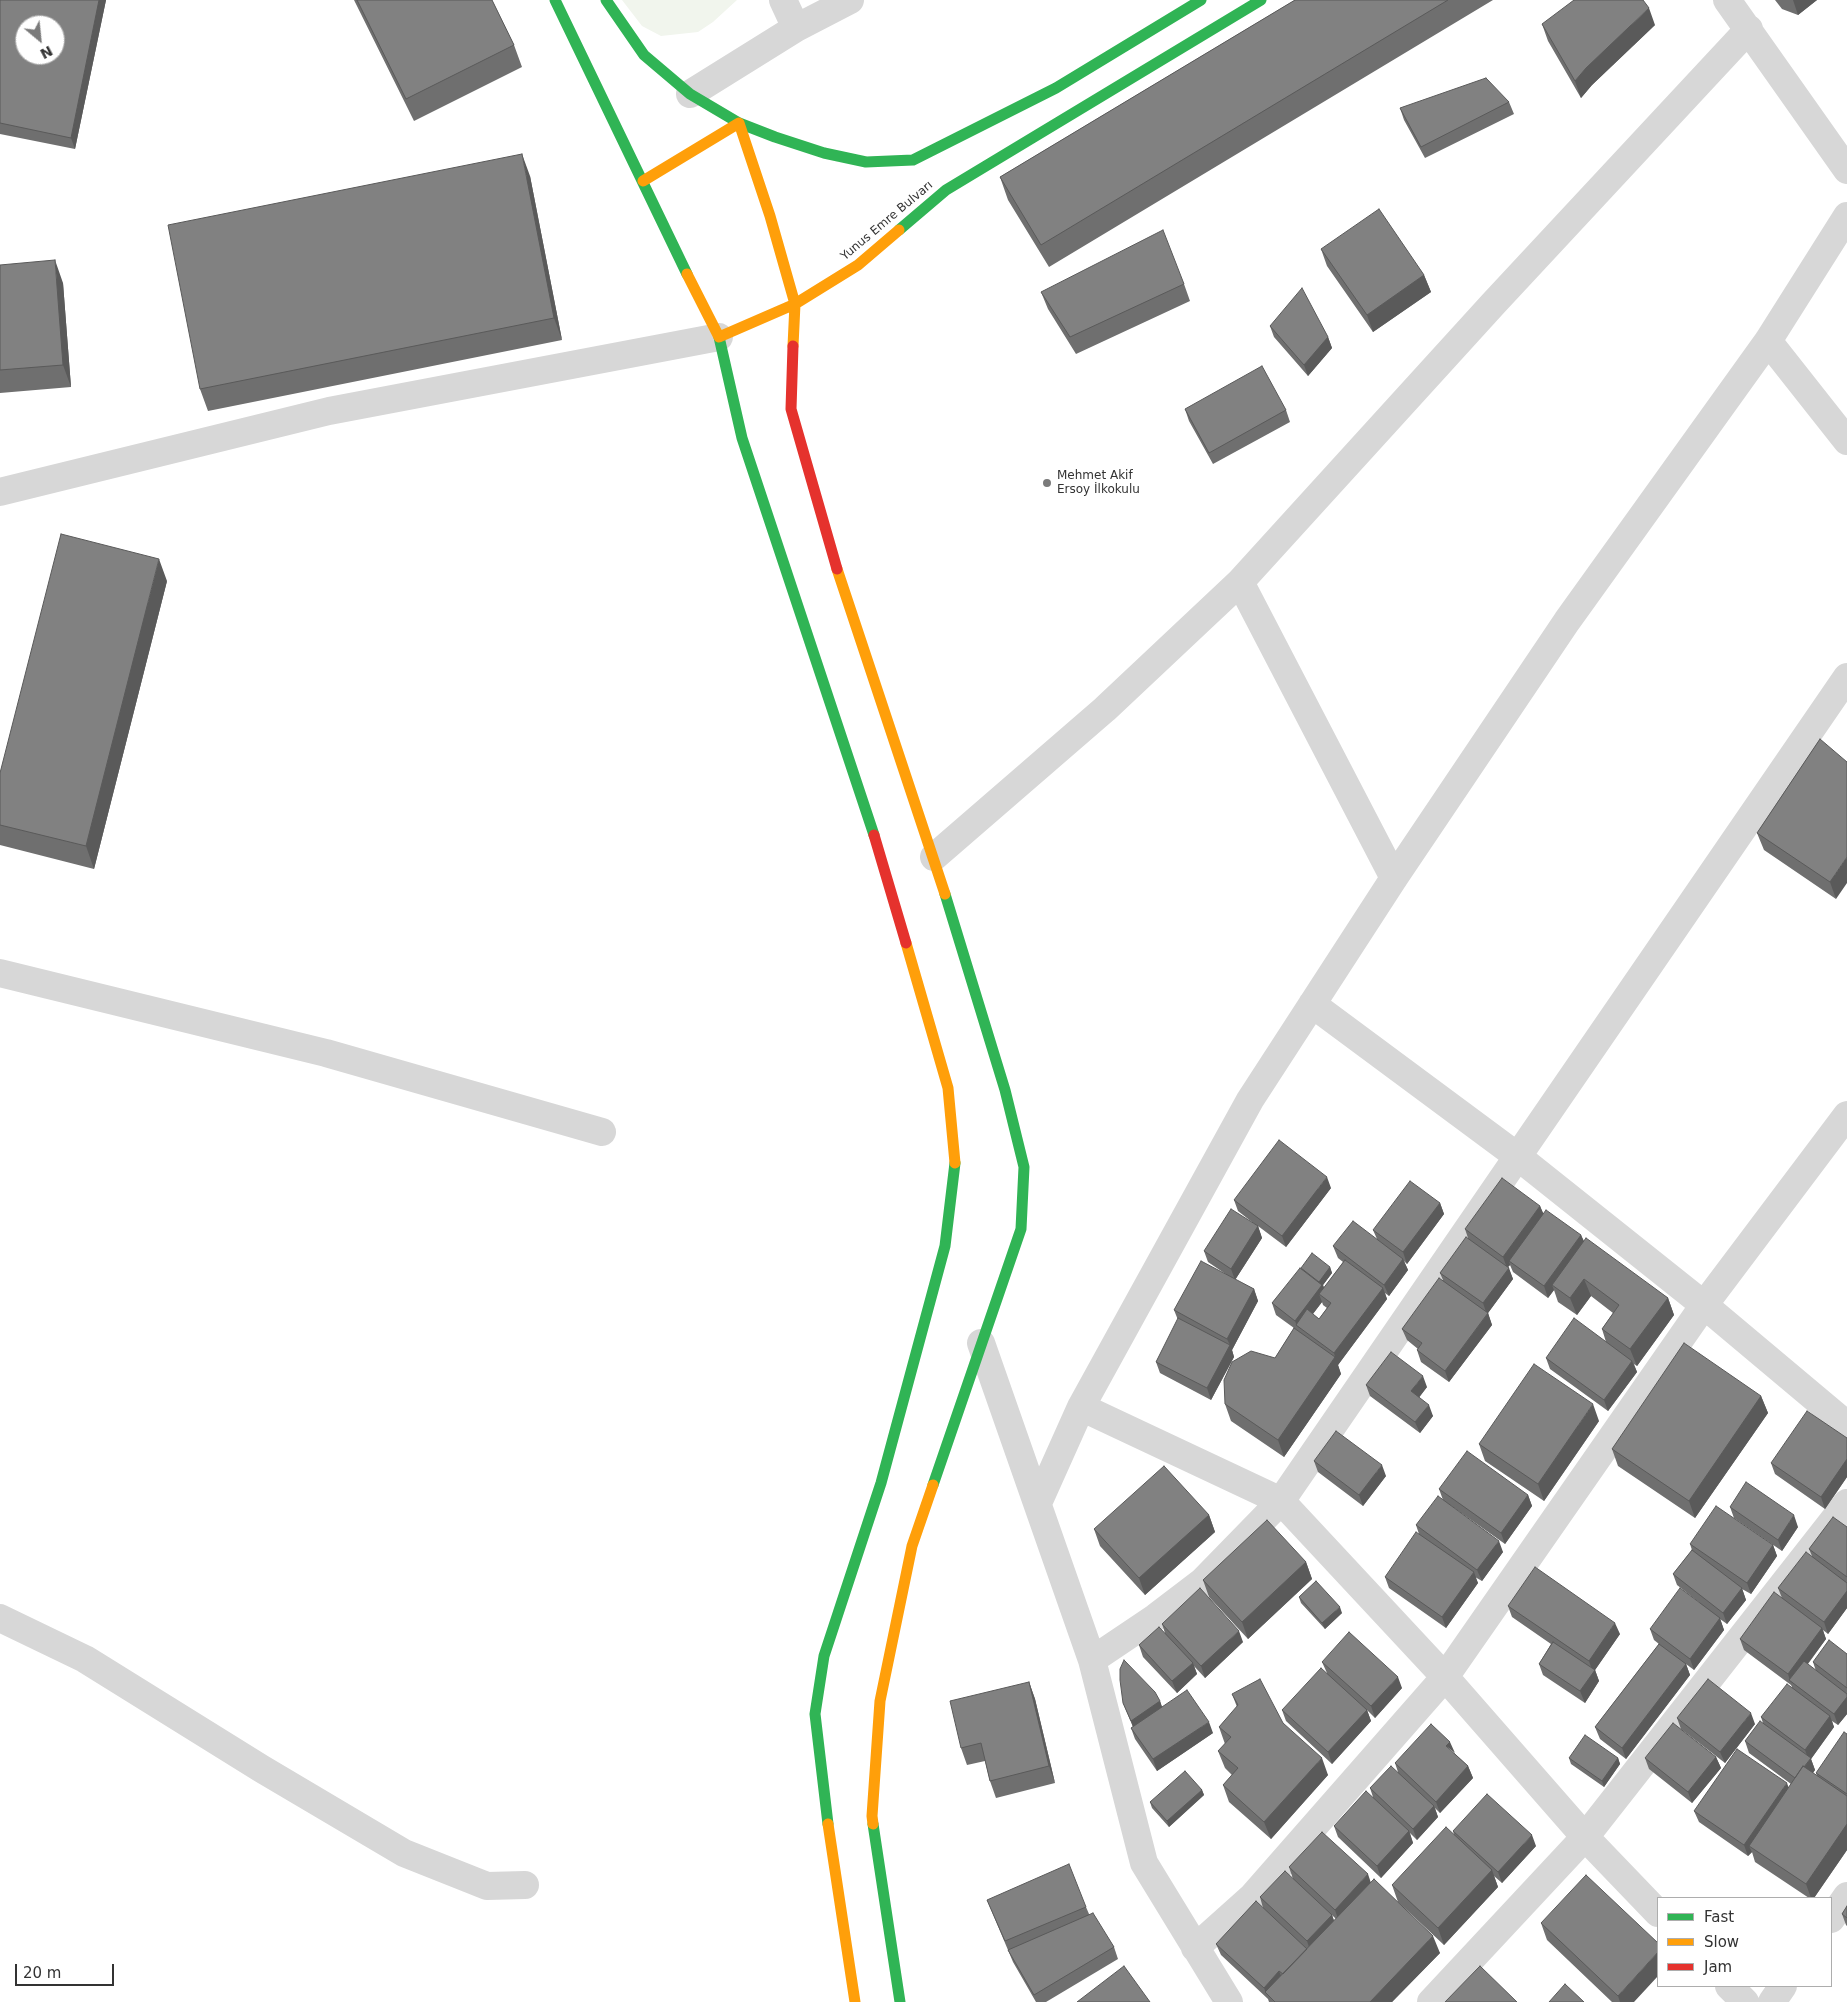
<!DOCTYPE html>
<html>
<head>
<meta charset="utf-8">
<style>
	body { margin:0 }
	#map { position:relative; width:1847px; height:2002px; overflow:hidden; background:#fff; font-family:"DejaVu Sans",sans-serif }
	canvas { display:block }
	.legend { position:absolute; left:1657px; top:1897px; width:175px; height:90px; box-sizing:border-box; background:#fff; border:1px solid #adadad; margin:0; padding:6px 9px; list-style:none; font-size:15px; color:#333 }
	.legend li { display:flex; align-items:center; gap:10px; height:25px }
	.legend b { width:25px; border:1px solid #adadad }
	.north { position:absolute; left:15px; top:15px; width:50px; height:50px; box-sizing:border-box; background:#fff; border:1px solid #adadad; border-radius:50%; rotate:152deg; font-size:14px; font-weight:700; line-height:20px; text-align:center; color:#333 }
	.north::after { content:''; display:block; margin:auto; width:18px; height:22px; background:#7a7a7a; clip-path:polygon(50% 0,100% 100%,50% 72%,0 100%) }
	.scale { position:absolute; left:15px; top:1964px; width:99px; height:22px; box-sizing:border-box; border:2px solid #333; border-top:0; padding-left:6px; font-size:15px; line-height:18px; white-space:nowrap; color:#333; -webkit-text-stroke:4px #fff; paint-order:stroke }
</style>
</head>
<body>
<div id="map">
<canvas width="1847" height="2002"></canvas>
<ul class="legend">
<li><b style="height:6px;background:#30b455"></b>Fast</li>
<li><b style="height:6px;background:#ff9f0a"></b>Slow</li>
<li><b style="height:6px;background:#e5322d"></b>Jam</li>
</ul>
<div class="north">N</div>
<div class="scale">20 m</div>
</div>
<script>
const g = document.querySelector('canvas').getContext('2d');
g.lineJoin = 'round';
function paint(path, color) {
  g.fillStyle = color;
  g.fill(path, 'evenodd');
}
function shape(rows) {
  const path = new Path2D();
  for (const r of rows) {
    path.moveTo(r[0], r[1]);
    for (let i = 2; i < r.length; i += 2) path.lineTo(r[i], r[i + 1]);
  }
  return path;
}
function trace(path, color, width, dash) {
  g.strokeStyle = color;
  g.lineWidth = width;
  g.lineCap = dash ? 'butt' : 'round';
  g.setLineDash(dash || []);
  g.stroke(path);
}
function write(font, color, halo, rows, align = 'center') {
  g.font = font + ' "DejaVu Sans",sans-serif';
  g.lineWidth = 5;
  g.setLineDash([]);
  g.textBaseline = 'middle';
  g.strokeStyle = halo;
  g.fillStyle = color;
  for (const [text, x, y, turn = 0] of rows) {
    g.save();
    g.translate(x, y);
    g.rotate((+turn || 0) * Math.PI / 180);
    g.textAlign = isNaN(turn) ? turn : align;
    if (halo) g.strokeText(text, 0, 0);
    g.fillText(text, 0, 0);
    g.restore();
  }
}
paint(shape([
	[622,0,737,0,713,22,698,32,661,36,642,26]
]), '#f1f5ed');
trace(shape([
	[783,0,796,28],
	[1727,0,1847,170],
	[690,94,796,28,850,0],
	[1768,341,1847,441],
	[0,492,329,411,719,337],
	[1240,582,1394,878],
	[934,857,1105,709,1240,582,1493,304,1749,29],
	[0,973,326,1053,602,1132],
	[1312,1004,1517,1156,1704,1305,1847,1425],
	[981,1343,1092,1660,1144,1863,1229,2002],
	[1081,1407,1281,1501,1445,1677,1585,1837,1658,1913],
	[1038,1503,1081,1407,1250,1100,1394,878,1567,621,1768,341,1847,216],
	[0,1618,85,1659,262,1769,404,1853,487,1886,525,1885],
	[1092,1660,1156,1617,1202,1582,1281,1501,1847,677],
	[1831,1919,1847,1896],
	[1195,1948,1252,1897,1445,1677,1704,1305,1847,1115],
	[1729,1986,1745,2002],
	[1431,2002,1585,1837,1847,1503],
	[1772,2002,1783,1986]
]), '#d7d7d7', 28);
trace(shape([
	[555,0,687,274],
	[606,0,644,55,690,94,739,123,775,137,824,153,866,162,913,160,1056,88,1201,0],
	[899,230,946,190,1261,0],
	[719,337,742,438,874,835],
	[933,1485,1021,1229,1024,1167,1005,1090,945,894],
	[828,1824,815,1714,824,1656,881,1483,945,1246,955,1163],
	[873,1824,900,2002]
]), '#30b455', 11);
trace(shape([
	[643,181,739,123,770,216,795,304,793,346],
	[687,274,719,337,795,304,858,265,899,230],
	[837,569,945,894],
	[906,943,948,1088,955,1163],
	[828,1824,855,2002],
	[873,1824,872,1816,880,1701,912,1546,933,1485]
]), '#ff9f0a', 11);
trace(shape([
	[793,346,791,409,837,569],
	[874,835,906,943]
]), '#e5322d', 11);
paint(shape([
	[0,0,106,0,75,149,0,134],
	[354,0,492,0,514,45,522,67,414,121],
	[1295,0,1493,0,1049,267,1008,200,1000,177],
	[1775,0,1817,0,1798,15,1782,9],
	[1542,24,1655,25,1592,85,1581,98,1548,41],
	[1509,102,1514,114,1425,158,1404,120,1400,108],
	[530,176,562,340,208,411,200,389],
	[1321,249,1424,275,1431,292,1373,332,1327,266],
	[0,265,63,283,71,387,0,393],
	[1184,284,1190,301,1076,354,1048,309,1041,292],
	[1270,326,1328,337,1332,348,1308,376,1274,337],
	[1185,409,1286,410,1290,422,1213,464,1189,421],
	[167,581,94,869,0,845,0,773],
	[1820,739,1836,899,1764,850,1757,833],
	[1331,1188,1286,1247,1258,1226,1262,1238,1235,1280,1254,1289,1258,1301,1232,1350,1234,1357,1211,1400,1160,1373,1156,1362,1178,1320,1174,1310,1230,1277,1208,1262,1204,1251,1257,1226,1238,1211,1234,1200],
	[1440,1203,1444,1214,1407,1264,1404,1261,1408,1270,1389,1296,1385,1293,1387,1299,1338,1365,1341,1374,1284,1457,1231,1421,1225,1404,1275,1358,1294,1328,1276,1315,1272,1303,1301,1269,1330,1267,1332,1273,1323,1285,1324,1288,1343,1262,1338,1258,1333,1246,1377,1239,1373,1230],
	[1322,1302,1323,1305,1327,1308,1319,1319,1313,1314],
	[1540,1206,1543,1214,1581,1235,1584,1241,1668,1298,1674,1315,1637,1366,1634,1364,1637,1372,1608,1411,1550,1369,1546,1358,1606,1342,1602,1329,1613,1313,1591,1296,1577,1315,1558,1302,1554,1290,1548,1298,1513,1272,1510,1265,1508,1267,1513,1279,1488,1313,1492,1325,1449,1382,1421,1362,1417,1350,1418,1349,1407,1340,1402,1329,1443,1280,1440,1273,1468,1238,1465,1229],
	[1366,1385,1427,1387,1419,1397,1433,1416,1420,1433,1370,1396],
	[1761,1396,1768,1413,1695,1518,1618,1466,1612,1449],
	[1599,1421,1544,1501,1485,1461,1479,1444],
	[1847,1438,1847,1477,1825,1509,1775,1474,1771,1463],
	[1314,1461,1386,1476,1363,1506,1318,1472],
	[1439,1489,1528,1495,1532,1506,1505,1544,1450,1505,1503,1552,1482,1581,1475,1577,1478,1583,1446,1628,1389,1588,1385,1577,1419,1534,1416,1525,1443,1500],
	[1730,1507,1798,1527,1782,1551,1734,1518],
	[1209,1515,1215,1532,1145,1595,1100,1546,1094,1529],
	[1847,1527,1847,1608,1828,1634,1823,1630,1826,1639,1808,1664,1816,1671,1813,1662,1847,1654,1847,1714,1838,1725,1832,1721,1834,1727,1811,1759,1815,1770,1813,1773,1817,1776,1816,1773,1847,1734,1847,1850,1814,1898,1809,1898,1755,1862,1752,1852,1748,1856,1699,1822,1694,1811,1789,1787,1791,1784,1749,1753,1745,1741,1763,1723,1761,1717,1792,1687,1791,1685,1744,1650,1740,1639,1782,1598,1778,1588,1812,1556,1809,1549],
	[1690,1544,1773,1545,1777,1556,1751,1594,1742,1589,1746,1600,1727,1624,1720,1619,1724,1630,1694,1670,1686,1664,1690,1675,1626,1759,1600,1739,1595,1727,1659,1644,1654,1640,1650,1629,1700,1603,1677,1585,1673,1574,1692,1550],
	[1306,1562,1312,1579,1248,1639,1209,1597,1203,1580],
	[1299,1597,1342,1613,1325,1629,1301,1603],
	[1508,1606,1620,1634,1595,1670,1599,1681,1585,1703,1543,1675,1539,1664,1551,1644,1512,1617],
	[1162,1624,1243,1642,1205,1678,1194,1666,1197,1674,1177,1693,1143,1657,1139,1645,1165,1633],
	[1322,1662,1402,1688,1375,1718,1367,1710,1371,1721,1332,1764,1286,1721,1282,1710,1327,1673],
	[1029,1682,1035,1699,1055,1783,996,1798,990,1781,985,1761,967,1765,961,1748],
	[1232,1694,1283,1723,1328,1775,1271,1839,1229,1802,1223,1785,1232,1775,1225,1768,1218,1751,1225,1744,1219,1727,1237,1707],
	[1160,1701,1162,1707,1213,1733,1157,1771,1135,1739,1131,1728,1133,1727,1123,1703],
	[1677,1718,1755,1724,1725,1763,1681,1729],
	[1454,1753,1468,1766,1473,1778,1440,1813,1435,1808,1438,1817,1417,1840,1410,1833,1413,1843,1381,1878,1338,1837,1334,1826,1373,1797,1370,1788,1398,1772,1395,1763],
	[1716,1757,1721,1768,1692,1803,1649,1769,1645,1758],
	[1569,1758,1618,1758,1620,1764,1604,1787,1571,1764],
	[1202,1790,1204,1795,1169,1827,1152,1808,1150,1802],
	[1453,1831,1536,1846,1502,1883,1494,1876,1498,1887,1444,1945,1398,1902,1392,1885,1454,1835],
	[1289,1867,1371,1883,1440,1953,1392,2002,1269,2002,1268,1999,1221,1955,1216,1944,1263,1908,1260,1897,1293,1879],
	[1332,1915,1336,1919,1334,1921],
	[987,1900,1086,1907,1089,1914,1114,1947,1118,1959,1046,2002,1036,2002,1013,1962],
	[1847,1906,1847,1926,1846,1925,1842,1914],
	[1541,1923,1634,2002,1612,2002,1547,1940]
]), '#6f6f6f');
paint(shape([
	[99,0,106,0,75,149,71,138],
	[1793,0,1817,0,1798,15],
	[1649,8,1655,25,1592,85,1581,98,1575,81,1586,68],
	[522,154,530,176,562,340,554,318],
	[55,260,63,283,71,387,63,365],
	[1424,275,1431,292,1373,332,1367,315],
	[1328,337,1332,348,1308,376,1304,365],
	[159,559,167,581,94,869,86,846],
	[1847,857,1847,883,1836,899,1830,882],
	[1327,1177,1331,1188,1286,1247,1282,1236],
	[1440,1203,1444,1214,1407,1264,1403,1252],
	[1540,1206,1545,1217,1509,1261,1510,1265,1507,1268,1503,1257],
	[1258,1226,1262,1238,1235,1280,1231,1269],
	[1581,1235,1586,1247,1552,1285,1554,1290,1548,1298,1544,1286],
	[1403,1259,1408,1270,1389,1296,1384,1285],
	[1330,1267,1332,1273,1323,1285,1327,1296,1319,1294,1322,1302,1301,1329,1297,1326,1295,1321,1319,1282],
	[1509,1268,1513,1279,1488,1313,1492,1325,1449,1382,1445,1371,1487,1315,1483,1303],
	[1584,1279,1591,1296,1577,1315,1570,1298],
	[1383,1288,1387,1299,1338,1365,1341,1374,1284,1457,1278,1440,1335,1357,1334,1353],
	[1254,1289,1258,1301,1232,1350,1234,1357,1211,1400,1207,1388,1230,1345,1227,1339],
	[1668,1298,1674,1315,1637,1366,1630,1349],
	[1632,1361,1637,1372,1608,1411,1604,1400],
	[1423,1376,1427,1387,1415,1403,1411,1391],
	[1761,1396,1768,1413,1695,1518,1689,1501],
	[1593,1404,1599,1421,1544,1501,1538,1484],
	[1429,1405,1433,1416,1420,1433,1415,1422],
	[1847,1459,1847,1477,1825,1509,1821,1497],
	[1382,1465,1386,1476,1363,1506,1359,1495],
	[1528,1495,1532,1506,1505,1544,1501,1533],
	[1209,1515,1215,1532,1145,1595,1139,1578],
	[1794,1515,1798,1527,1782,1551,1778,1540],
	[1499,1541,1503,1552,1482,1581,1477,1570],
	[1773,1545,1777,1556,1751,1594,1747,1583],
	[1306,1562,1312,1579,1248,1639,1242,1622],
	[1474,1572,1478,1583,1446,1628,1442,1617],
	[1742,1588,1746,1600,1727,1624,1723,1613],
	[1847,1591,1847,1608,1828,1634,1824,1622],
	[1340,1607,1342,1613,1325,1629,1322,1623],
	[1720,1618,1724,1630,1694,1670,1690,1659],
	[1615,1623,1620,1634,1595,1670,1599,1681,1585,1703,1580,1691,1593,1673,1589,1661],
	[1822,1628,1826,1639,1793,1683,1790,1681,1788,1674],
	[1239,1631,1243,1642,1205,1678,1201,1666],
	[1193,1663,1197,1674,1177,1693,1172,1681],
	[1686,1664,1690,1675,1626,1759,1622,1748],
	[1398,1677,1402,1688,1375,1718,1371,1706],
	[1029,1682,1035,1699,1055,1783,1049,1766],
	[1847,1697,1847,1714,1838,1725,1834,1714],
	[1160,1701,1164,1713,1135,1733,1131,1721],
	[1367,1710,1371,1721,1332,1764,1328,1752],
	[1751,1713,1755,1724,1725,1763,1720,1752],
	[1830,1716,1834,1727,1811,1759,1815,1770,1800,1790,1796,1778,1809,1761,1805,1750],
	[1209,1722,1213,1733,1157,1771,1153,1759],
	[1450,1742,1455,1753,1446,1746],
	[1716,1757,1721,1768,1692,1803,1688,1792],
	[1322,1758,1328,1775,1271,1839,1264,1822],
	[1618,1758,1620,1764,1604,1787,1602,1781],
	[1468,1766,1473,1778,1440,1813,1436,1802],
	[1787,1783,1791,1794,1749,1846,1752,1852,1748,1856,1744,1845],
	[1202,1790,1204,1795,1169,1827,1167,1821],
	[1434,1806,1438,1817,1417,1840,1413,1829],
	[1847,1824,1847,1850,1814,1898,1811,1898,1806,1884],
	[1409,1831,1413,1843,1381,1878,1377,1866],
	[1532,1835,1536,1846,1502,1883,1498,1872],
	[1492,1870,1498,1887,1444,1945,1438,1928],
	[1368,1874,1372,1886,1339,1922,1335,1910],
	[1332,1915,1336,1926,1311,1953,1307,1941],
	[1433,1936,1440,1953,1392,2002,1370,2002],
	[1658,1952,1658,1976,1634,2002,1620,2002,1618,1996],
	[1279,1971,1284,1983,1266,1993,1264,1988]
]), '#5a5a5a');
const building = shape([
	[0,0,99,0,71,138,0,123,0,0],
	[25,25,55,25,55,55,25,55,25,25],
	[357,0,492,0,514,45,406,99,357,0],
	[1295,0,1448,0,1041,245,1000,177,1295,0],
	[1574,0,1643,0,1649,8,1586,68,1575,81,1542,24,1574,0],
	[1486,78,1509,102,1421,147,1400,108,1486,78],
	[522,154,554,318,200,389,168,225,522,154],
	[1379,209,1424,275,1367,315,1321,249,1379,209],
	[1163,230,1184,284,1070,337,1041,292,1163,230],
	[55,260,63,365,0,370,0,265,55,260],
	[1302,288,1328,337,1304,365,1270,326,1302,288],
	[1262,366,1286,410,1209,453,1185,409,1262,366],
	[61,534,159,559,86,846,0,825,0,773,61,534],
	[1820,739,1847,762,1847,857,1830,882,1757,833,1820,739],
	[1279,1140,1327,1177,1282,1236,1234,1200,1279,1140],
	[1502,1178,1540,1206,1503,1257,1465,1229,1502,1178],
	[1410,1181,1440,1203,1403,1252,1373,1230,1410,1181],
	[1231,1209,1258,1226,1231,1269,1204,1251,1231,1209],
	[1546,1210,1581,1235,1544,1286,1509,1261,1546,1210],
	[1353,1221,1403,1259,1384,1285,1333,1246,1353,1221],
	[1466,1237,1509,1268,1483,1303,1440,1273,1466,1237],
	[1586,1238,1668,1298,1630,1349,1602,1329,1619,1305,1584,1279,1570,1298,1552,1285,1586,1238],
	[1312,1253,1330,1267,1319,1282,1301,1268,1312,1253],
	[1345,1260,1383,1288,1334,1353,1296,1325,1307,1309,1319,1319,1331,1303,1319,1294,1345,1260],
	[1201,1261,1254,1289,1227,1339,1174,1310,1201,1261],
	[1300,1268,1322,1285,1295,1321,1272,1303,1300,1268],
	[1439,1278,1488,1313,1445,1371,1417,1350,1422,1343,1402,1329,1439,1278],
	[1178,1318,1230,1345,1207,1388,1156,1362,1178,1318],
	[1574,1318,1632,1361,1604,1400,1546,1358,1574,1318],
	[1294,1328,1335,1357,1278,1440,1225,1404,1224,1380,1232,1362,1251,1351,1275,1358,1294,1328],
	[1684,1343,1761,1396,1689,1501,1612,1449,1684,1343],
	[1391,1352,1423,1376,1411,1391,1429,1405,1415,1422,1366,1385,1391,1352],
	[1534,1364,1593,1404,1538,1484,1479,1444,1534,1364],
	[1807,1411,1847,1438,1847,1459,1821,1497,1771,1463,1807,1411],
	[1336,1431,1382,1465,1359,1495,1314,1461,1336,1431],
	[1467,1451,1528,1495,1501,1533,1439,1489,1467,1451],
	[1164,1466,1209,1515,1139,1578,1094,1529,1164,1466],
	[1746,1482,1794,1515,1778,1540,1730,1507,1746,1482],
	[1438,1496,1499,1541,1477,1570,1416,1525,1438,1496],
	[1716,1506,1773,1545,1747,1583,1690,1544,1716,1506],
	[1833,1517,1847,1527,1847,1577,1809,1549,1833,1517],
	[1267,1520,1306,1562,1242,1622,1203,1580,1267,1520],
	[1416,1532,1474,1572,1442,1617,1385,1577,1416,1532],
	[1692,1550,1742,1588,1723,1613,1673,1574,1692,1550],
	[1806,1552,1847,1583,1847,1591,1824,1622,1778,1588,1806,1552],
	[1535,1567,1615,1623,1589,1661,1508,1606,1535,1567],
	[1316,1581,1340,1607,1322,1623,1299,1597,1316,1581],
	[1200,1588,1239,1631,1201,1666,1162,1624,1200,1588],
	[1680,1588,1720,1618,1690,1659,1650,1629,1680,1588],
	[1774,1592,1822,1628,1788,1674,1740,1639,1774,1592],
	[1159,1627,1193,1663,1172,1681,1139,1645,1159,1627],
	[1349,1632,1398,1677,1371,1706,1322,1662,1349,1632],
	[1829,1640,1847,1654,1847,1688,1813,1662,1829,1640],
	[1553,1642,1595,1670,1580,1691,1539,1664,1553,1642],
	[1659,1644,1686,1664,1622,1748,1595,1727,1659,1644],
	[1124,1660,1155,1692,1160,1701,1131,1721,1123,1703,1120,1680,1120,1669,1124,1660],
	[1804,1661,1847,1694,1847,1697,1834,1714,1789,1680,1804,1661],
	[1321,1668,1367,1710,1328,1752,1282,1710,1321,1668],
	[1260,1679,1283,1723,1322,1758,1264,1822,1223,1785,1238,1768,1218,1751,1231,1737,1219,1727,1238,1705,1232,1694,1260,1679],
	[1708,1679,1751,1713,1720,1752,1677,1718,1708,1679],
	[1029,1682,1049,1766,990,1781,981,1743,961,1748,950,1701,1029,1682],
	[1787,1684,1830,1716,1805,1750,1761,1717,1787,1684],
	[1187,1690,1209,1722,1153,1759,1131,1728,1187,1690],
	[1760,1721,1811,1758,1804,1767,1803,1766,1795,1778,1745,1741,1760,1721],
	[1673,1723,1716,1757,1688,1792,1645,1758,1673,1723],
	[1431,1724,1450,1742,1446,1746,1468,1766,1436,1802,1395,1763,1431,1724],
	[1844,1732,1847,1734,1847,1794,1816,1773,1844,1732],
	[1585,1735,1618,1758,1602,1781,1569,1758,1585,1735],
	[1737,1749,1787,1783,1744,1845,1694,1811,1737,1749],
	[1391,1766,1434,1806,1413,1829,1370,1788,1391,1766],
	[1803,1766,1847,1796,1847,1824,1806,1884,1749,1846,1803,1766],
	[1185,1771,1202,1790,1167,1821,1150,1802,1185,1771],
	[1366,1791,1409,1831,1377,1866,1334,1826,1366,1791],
	[1487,1794,1532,1835,1498,1872,1453,1831,1487,1794],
	[1446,1827,1492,1870,1438,1928,1392,1885,1446,1827],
	[1322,1832,1368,1874,1335,1910,1289,1867,1322,1832],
	[1069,1864,1086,1907,1005,1941,987,1900,1069,1864],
	[1285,1871,1332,1915,1307,1941,1260,1897,1285,1871],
	[1586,1875,1658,1943,1658,1952,1618,1996,1541,1923,1586,1875],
	[1374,1879,1433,1936,1370,2002,1275,2002,1265,1992,1374,1879],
	[1256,1901,1307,1949,1283,1974,1279,1971,1264,1988,1216,1944,1256,1901],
	[1847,1906,1847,1918,1842,1914,1847,1906],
	[1093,1913,1114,1947,1034,1995,1008,1950,1093,1913],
	[1124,1966,1150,2002,1077,2002,1124,1966],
	[1480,1966,1517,2002,1445,2002,1480,1966],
	[1565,1984,1584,2002,1549,2002,1565,1984]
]);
paint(building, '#818181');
trace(building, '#5a5a5a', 1);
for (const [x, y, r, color] of [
	[1047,483,5,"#7a7a7a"]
]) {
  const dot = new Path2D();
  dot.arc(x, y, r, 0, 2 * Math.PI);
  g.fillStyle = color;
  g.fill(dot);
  trace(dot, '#fff', 2);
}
write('12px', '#333', '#fff', [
	["Yunus Emre Bulvarı",887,221,-40]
]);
write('12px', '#333', '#fff', [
	["Mehmet Akif",1057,476],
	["Ersoy İlkokulu",1057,490]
], 'left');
</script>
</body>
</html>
